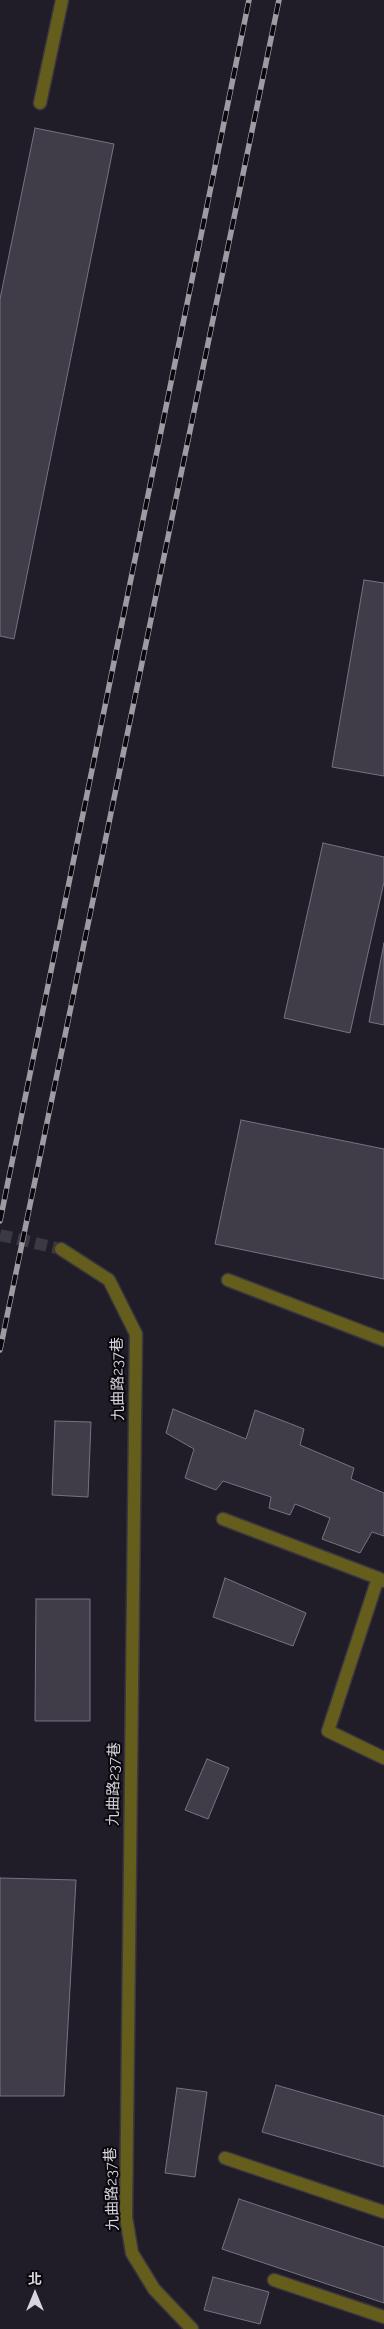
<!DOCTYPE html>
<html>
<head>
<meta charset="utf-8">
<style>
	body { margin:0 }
	#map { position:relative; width:384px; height:2329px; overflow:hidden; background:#201d28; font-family:Raleway,"Noto Sans TC",sans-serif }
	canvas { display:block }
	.north { position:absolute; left:10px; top:2269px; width:50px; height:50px; -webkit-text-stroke:4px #0a080d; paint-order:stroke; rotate:0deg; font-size:14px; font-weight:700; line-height:20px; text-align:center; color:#d7d5dd }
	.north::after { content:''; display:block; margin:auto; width:18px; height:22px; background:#d7d5dd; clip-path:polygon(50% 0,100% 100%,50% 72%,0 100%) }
</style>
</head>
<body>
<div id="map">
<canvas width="384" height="2329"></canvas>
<div class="north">北</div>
</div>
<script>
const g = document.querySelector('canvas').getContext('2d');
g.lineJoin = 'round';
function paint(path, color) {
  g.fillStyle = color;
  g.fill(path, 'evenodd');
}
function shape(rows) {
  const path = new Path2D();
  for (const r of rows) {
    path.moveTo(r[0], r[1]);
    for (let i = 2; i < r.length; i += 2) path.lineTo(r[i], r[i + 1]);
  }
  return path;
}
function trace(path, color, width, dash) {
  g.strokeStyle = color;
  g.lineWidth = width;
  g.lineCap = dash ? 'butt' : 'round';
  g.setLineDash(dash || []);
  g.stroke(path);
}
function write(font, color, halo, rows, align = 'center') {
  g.font = font + ' Raleway,"Noto Sans TC",sans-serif';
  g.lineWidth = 4;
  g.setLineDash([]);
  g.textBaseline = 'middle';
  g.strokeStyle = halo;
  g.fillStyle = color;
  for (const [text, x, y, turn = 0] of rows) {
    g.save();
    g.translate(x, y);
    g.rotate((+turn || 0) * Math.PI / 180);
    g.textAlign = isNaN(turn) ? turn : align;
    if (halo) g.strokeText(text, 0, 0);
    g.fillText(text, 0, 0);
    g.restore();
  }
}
const building = shape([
	[35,128,114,144,14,639,0,636,0,299,35,128],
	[364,580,384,583,384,776,332,767,364,580],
	[323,843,384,857,384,882,350,1033,284,1018,323,843],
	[384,943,384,1025,369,1022,384,943],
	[241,1120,384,1149,384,1279,215,1244,241,1120],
	[173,1409,246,1439,255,1410,304,1429,300,1445,354,1468,351,1479,384,1493,384,1536,372,1532,360,1553,322,1539,330,1518,295,1504,290,1515,269,1508,271,1497,223,1481,216,1490,185,1478,194,1449,166,1433,173,1409],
	[55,1421,91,1422,88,1497,52,1495,55,1421],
	[225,1578,306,1613,293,1646,213,1617,225,1578],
	[36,1599,90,1599,90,1721,35,1721,36,1599],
	[207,1759,229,1768,208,1819,185,1810,207,1759],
	[0,1878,76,1880,64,2096,0,2096,0,1878],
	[276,2085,384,2116,384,2167,262,2132,276,2085],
	[177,2088,207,2092,195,2177,165,2173,177,2088],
	[239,2199,384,2247,384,2303,222,2249,239,2199],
	[213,2277,269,2292,260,2324,204,2310,213,2277]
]);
paint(building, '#403c48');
trace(building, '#777380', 1);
trace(shape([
	[0,1235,61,1249]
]), '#3b3943', 12, [12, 6]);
const minor = shape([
	[40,103,62,0],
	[61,1249,109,1280,136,1334,126,2217,132,2253,154,2289,192,2329],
	[228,1280,384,1340],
	[223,1519,378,1578],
	[384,1581,378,1578,328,1731,384,1758],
	[225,2158,384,2212],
	[274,2280,384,2317]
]);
trace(minor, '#3a3741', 15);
trace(minor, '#645d1c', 12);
const rail = shape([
	[0,1221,249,0],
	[0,1350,279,0]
]);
trace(rail, '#9e9ba4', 5.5);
trace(rail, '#0a080d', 4, [11]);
write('15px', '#d7d5dd', '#0a080d', [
	["九曲路237巷",118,1379,-91],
	["九曲路237巷",114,1784,-89],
	["九曲路237巷",112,2189,-92]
]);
</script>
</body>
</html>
